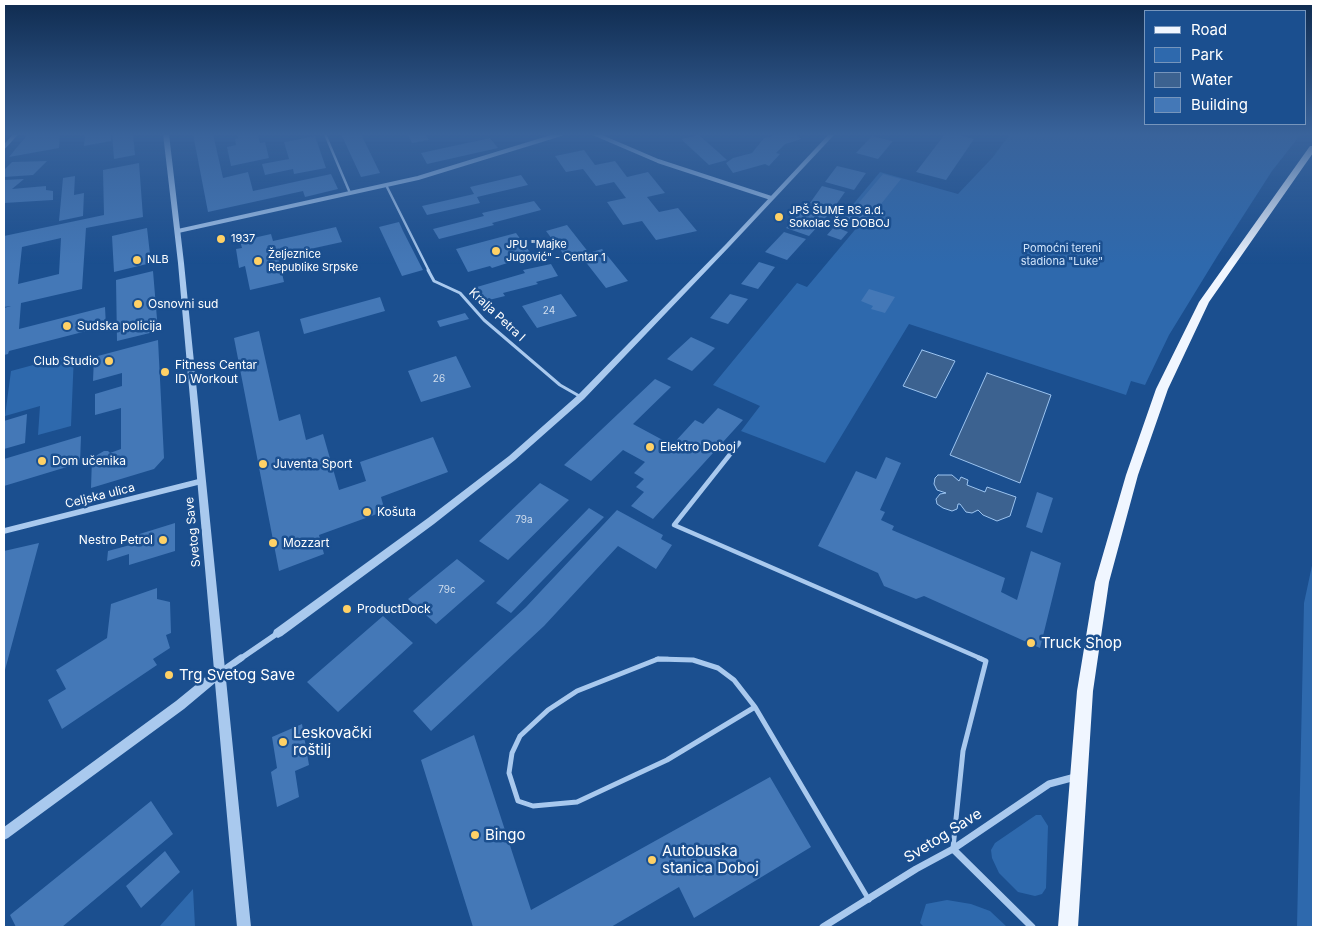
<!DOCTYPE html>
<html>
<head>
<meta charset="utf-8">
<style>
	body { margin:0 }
	#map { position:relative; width:1317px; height:931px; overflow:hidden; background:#1b4f8f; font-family:Inter,sans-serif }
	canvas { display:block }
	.frame { position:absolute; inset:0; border:5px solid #fff; pointer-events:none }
	.legend { position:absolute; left:1144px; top:10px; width:162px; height:115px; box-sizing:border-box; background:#1b4f8f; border:1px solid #7695bc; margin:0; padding:6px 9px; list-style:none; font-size:15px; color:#fff }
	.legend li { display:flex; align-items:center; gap:10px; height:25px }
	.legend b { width:25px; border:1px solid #7695bc }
</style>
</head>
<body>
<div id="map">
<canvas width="1317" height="931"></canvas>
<div class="frame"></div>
<ul class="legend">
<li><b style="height:6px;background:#f0f6ff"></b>Road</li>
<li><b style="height:14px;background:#2e69ad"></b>Park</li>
<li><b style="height:14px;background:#3c6290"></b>Water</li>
<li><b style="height:14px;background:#4478b7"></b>Building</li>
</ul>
</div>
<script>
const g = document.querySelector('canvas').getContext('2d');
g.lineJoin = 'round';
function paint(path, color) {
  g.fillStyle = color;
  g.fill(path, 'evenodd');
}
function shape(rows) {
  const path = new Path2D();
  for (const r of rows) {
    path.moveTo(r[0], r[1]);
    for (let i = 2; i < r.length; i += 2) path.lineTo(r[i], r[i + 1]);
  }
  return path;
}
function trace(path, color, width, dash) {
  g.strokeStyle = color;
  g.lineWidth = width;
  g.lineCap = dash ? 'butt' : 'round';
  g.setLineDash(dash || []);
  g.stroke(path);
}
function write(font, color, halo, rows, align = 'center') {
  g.font = font + ' Inter,sans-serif';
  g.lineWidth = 5;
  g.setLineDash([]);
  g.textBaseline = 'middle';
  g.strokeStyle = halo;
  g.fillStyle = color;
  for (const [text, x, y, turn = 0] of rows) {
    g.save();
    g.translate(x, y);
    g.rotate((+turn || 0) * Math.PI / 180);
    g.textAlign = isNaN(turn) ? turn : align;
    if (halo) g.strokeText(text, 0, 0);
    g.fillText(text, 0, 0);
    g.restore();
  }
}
paint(shape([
	[1010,134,1301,134,1272,171,1218,255,1169,335,1145,385,1131,381,1126,395,909,324,825,463,741,431,760,406,713,385,797,283,807,287,859,225,840,220,880,172,958,194,993,157],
	[74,354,71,426,38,435,40,406,5,416,11,371],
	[1313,561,1313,927,1297,927,1304,603],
	[1036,815,1041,815,1048,826,1046,888,1042,894,1035,896,1018,892,999,873,992,858,991,850,995,843],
	[193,889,195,927,159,927],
	[947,900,971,904,990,911,1007,927,924,927,920,923,926,904]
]), '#2e69ad');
const water = shape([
	[922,350,955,361,936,398,903,386,922,350],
	[987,373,1051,395,1020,483,950,455,987,373],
	[938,475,952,475,959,481,961,477,968,480,967,485,985,492,987,487,1016,497,1010,516,997,521,983,515,978,510,972,513,966,512,960,504,958,504,957,509,952,511,943,508,937,504,936,499,940,494,946,493,937,490,934,484,935,478,938,475]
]);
paint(water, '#3c6290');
trace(water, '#9cc4f0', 1);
paint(shape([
	[28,134,60,134,59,148,9,157],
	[91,134,111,134,111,141,84,146,85,135],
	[112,134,133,134,135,155,114,159],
	[193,134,213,134,223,178,248,172,253,191,331,174,338,189,305,197,303,191,208,212],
	[237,134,258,134,260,143,265,142,269,158,231,166,227,147,236,145,235,139,238,138],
	[341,134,361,134,380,173,361,177],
	[407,134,425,134,429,140,412,143],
	[780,134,794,134,802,139,785,144,776,153,780,154,769,166,765,164,733,173,726,163,733,158,752,153,764,138],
	[945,134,955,134,974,139,946,180,916,172],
	[699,135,727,160,709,165,681,139],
	[315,136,326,168,294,174,293,169,265,175,262,164,289,159,284,142],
	[872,136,893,141,878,159,856,153],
	[490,138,498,148,427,164,421,153],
	[584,150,595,165,615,161,627,177,648,172,665,193,647,197,659,212,678,208,697,231,656,240,642,221,623,225,607,202,626,198,614,182,596,186,583,169,566,172,555,156],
	[47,161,33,175,4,177,4,170,12,162],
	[139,163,143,217,86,228,82,289,21,303,19,329,105,307,106,326,9,351,8,354,4,355,4,308,11,306,4,307,4,236,104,215,103,170],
	[61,238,59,274,18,284,22,247],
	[837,166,866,173,854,190,825,182],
	[883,174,901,179,865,224,846,218],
	[521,175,528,185,477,197,480,203,427,215,422,206,474,194,470,187],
	[75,176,74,195,84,193,83,216,59,221,63,178],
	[24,179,12,189,46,186,46,190,53,191,53,200,4,203,4,180],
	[822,186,845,192,833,209,810,203],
	[534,201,541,210,492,223,494,225,439,239,433,229,484,216,482,213],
	[804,209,827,216,809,236,786,228],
	[399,222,403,231,423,270,402,276,379,227],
	[567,225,589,253,602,249,628,281,606,288,581,256,568,260,546,231],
	[336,227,342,242,278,256,284,282,250,290,245,266,239,268,236,249,242,248,240,241,271,234,273,241],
	[834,227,838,228,848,232,841,240,827,235],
	[147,228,151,263,114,272,112,236],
	[784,232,806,239,787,260,765,252],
	[516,233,532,255,492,268,490,266,468,272,456,249],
	[759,262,775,267,758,289,741,284],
	[551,264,558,276,536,282,538,284,503,293,505,296,477,303,470,289,525,273,523,270],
	[153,271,158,331,117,341,116,280],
	[869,289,895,297,885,313,871,309,873,306,861,301],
	[561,294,577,316,537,328,522,306],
	[730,294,748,299,728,324,710,318],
	[380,297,385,311,304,334,300,319],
	[465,313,469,319,440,327,437,321],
	[259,331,279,421,300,414,306,440,323,434,339,490,366,481,360,462,433,437,448,472,381,497,385,511,319,535,324,554,279,571,234,338],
	[691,337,715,348,692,371,667,359],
	[158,340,164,458,154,469,91,488,92,458,104,451,108,451,110,453,121,449,121,408,95,415,95,394,122,386,122,373,93,381,94,357],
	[456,356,471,387,421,402,408,371],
	[655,379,671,387,633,424,672,445,695,420,703,424,718,408,743,420,653,519,631,506,644,492,636,487,644,479,634,473,645,462,623,450,591,481,564,465],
	[27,414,25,443,4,449,4,421],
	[81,436,80,463,4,486,4,459],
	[886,457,901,463,880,510,885,512,881,520,894,526,892,530,1005,578,1001,592,1017,600,1031,551,1061,563,1040,648,924,596,916,599,884,586,878,573,818,546,856,471,876,479],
	[540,483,569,500,508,560,479,541],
	[1037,492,1053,498,1042,533,1026,527],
	[589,508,604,517,511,613,496,603],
	[617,510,663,535,661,539,672,545,656,569,618,546,544,626,431,731,413,711,526,607],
	[175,523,175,551,129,565,129,554,107,561,108,551,130,545,130,537],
	[39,543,5,670,4,670,4,551],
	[457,559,485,581,436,624,408,599],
	[157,588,157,599,170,602,171,633,166,635,170,648,153,659,157,665,62,729,48,700,66,689,56,670,107,638,111,604],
	[383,616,413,643,338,712,307,682],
	[302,724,309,765,295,771,299,797,277,807,271,772,277,768,272,737],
	[474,735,531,910,770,777,811,847,694,918,679,887,611,927,473,927,421,760],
	[151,801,173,834,62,927,16,927,10,915],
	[165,851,180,872,141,908,126,886]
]), '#4478b7');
trace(shape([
	[325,134,350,193],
	[386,185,429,271]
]), '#a9c9ee', 2.5);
trace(shape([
	[428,270,434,281,460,293,484,320,560,385,581,397]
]), '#a9c9ee', 3);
trace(shape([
	[739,443,674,525,982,659],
	[657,659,668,659]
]), '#a9c9ee', 4.5);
trace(shape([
	[658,659,693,660,718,668,734,680,755,707,667,760,577,802,533,806,518,801,509,773,512,753,520,736,548,710,577,691,658,659],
	[755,707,869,900],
	[953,848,963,751,986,661,979,658]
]), '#a9c9ee', 5);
trace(shape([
	[595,134,658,161,771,198],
	[4,147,16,134],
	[178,231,418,178,561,134]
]), '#a9c9ee', 4);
trace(shape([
	[4,531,202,481],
	[240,659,278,633]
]), '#a9c9ee', 5.5);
trace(shape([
	[221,672,241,658],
	[953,849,1032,927],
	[823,927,916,869,953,849,1049,784,1075,777]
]), '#a9c9ee', 7);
paint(shape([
	[163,134,169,134,184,263,251,927,237,927,215,683,184,709,8,838,4,840,4,827,176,701,214,670,178,263,163,134],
	[829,134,835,134,730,246,584,399,515,460,434,524,282,636,278,638,274,636,273,633,274,630,428,518,509,456,578,395,726,244,829,134]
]), '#a9c9ee');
paint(shape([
	[1310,146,1313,146,1313,153,1209,302,1168,389,1138,475,1109,582,1093,691,1078,927,1058,927,1077,691,1095,582,1126,475,1156,389,1199,302,1310,146]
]), '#f0f6ff');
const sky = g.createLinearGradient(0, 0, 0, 264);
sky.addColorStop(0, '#0f2b4f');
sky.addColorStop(0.51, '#39639b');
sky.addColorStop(1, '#39639b00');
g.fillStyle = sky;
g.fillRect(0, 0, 1317, 264);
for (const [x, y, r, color] of [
	[779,217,5,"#ffd166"],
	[221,239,5,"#ffd166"],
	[496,251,5,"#ffd166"],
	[137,260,5,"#ffd166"],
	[258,261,5,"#ffd166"],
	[138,304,5,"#ffd166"],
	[67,326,5,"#ffd166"],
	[109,361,5,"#ffd166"],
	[165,372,5,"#ffd166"],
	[650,447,5,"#ffd166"],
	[42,461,5,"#ffd166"],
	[263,464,5,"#ffd166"],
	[367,512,5,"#ffd166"],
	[163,540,5,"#ffd166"],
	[273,543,5,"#ffd166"],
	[347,609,5,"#ffd166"],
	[1031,643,5,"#ffd166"],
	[169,675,5,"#ffd166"],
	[283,742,5,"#ffd166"],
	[475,835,5,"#ffd166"],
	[652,860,5,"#ffd166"]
]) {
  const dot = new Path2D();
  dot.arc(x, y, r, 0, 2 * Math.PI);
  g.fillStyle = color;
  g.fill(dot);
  trace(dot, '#1b4f8f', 2);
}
write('10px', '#d0dded', null, [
	["24",549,311],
	["26",439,379],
	["79a",524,520],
	["79c",447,590]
]);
write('11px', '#fff', '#1b4f8f', [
	["JPŠ ŠUME RS a.d.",789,211],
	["Sokolac ŠG DOBOJ",789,224],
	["1937",231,239],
	["JPU \"Majke",506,245],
	["Jugović\" - Centar 1",506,258],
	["Željeznice",268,255],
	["Republike Srpske",268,268],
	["NLB",147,260]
], 'left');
write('11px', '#cfe3fa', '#1b4f8f', [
	["Pomoćni tereni",1062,249],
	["stadiona \"Luke\"",1062,262]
]);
write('12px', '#fff', '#1b4f8f', [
	["Osnovni sud",148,304],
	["Sudska policija",77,326],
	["Club Studio",99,361,"right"],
	["Fitness Centar",175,365],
	["ID Workout",175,379],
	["Elektro Doboj",660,447],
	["Dom učenika",52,461],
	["Juventa Sport",273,464],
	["Košuta",377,512],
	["Nestro Petrol",153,540,"right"],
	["Mozzart",283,543],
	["ProductDock",357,609]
], 'left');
write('12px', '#fff', '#1b4f8f', [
	["Kralja Petra I",497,315,43],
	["Celjska ulica",100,496,-14],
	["Svetog Save",193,532,-96]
]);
write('15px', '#fff', '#1b4f8f', [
	["Truck Shop",1041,643],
	["Trg Svetog Save",179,675],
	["Leskovački",293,733],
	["roštilj",293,750],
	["Bingo",485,835],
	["Autobuska",662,851],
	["stanica Doboj",662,868]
], 'left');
write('15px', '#fff', '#1b4f8f', [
	["Svetog Save",943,836,-32]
]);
</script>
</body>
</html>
